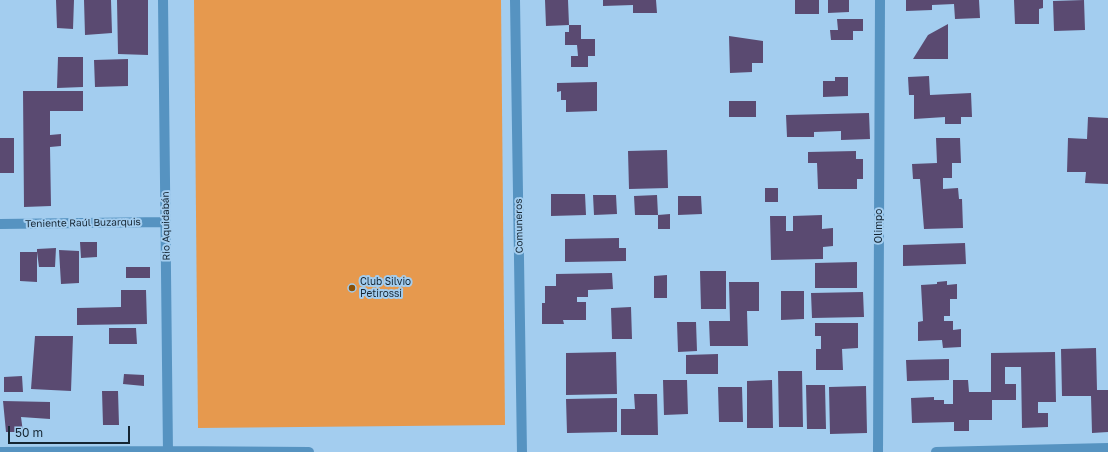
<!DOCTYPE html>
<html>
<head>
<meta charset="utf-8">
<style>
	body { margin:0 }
	#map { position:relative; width:1108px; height:452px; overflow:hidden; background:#a3cdef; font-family:"Golos Text",sans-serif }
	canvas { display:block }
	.scale { position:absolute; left:8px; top:426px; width:122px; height:18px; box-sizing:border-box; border:2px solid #152532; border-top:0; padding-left:5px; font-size:12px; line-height:14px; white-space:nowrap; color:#152532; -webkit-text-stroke:3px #a3cdef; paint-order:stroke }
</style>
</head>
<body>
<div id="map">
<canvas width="1108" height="452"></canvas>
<div class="scale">50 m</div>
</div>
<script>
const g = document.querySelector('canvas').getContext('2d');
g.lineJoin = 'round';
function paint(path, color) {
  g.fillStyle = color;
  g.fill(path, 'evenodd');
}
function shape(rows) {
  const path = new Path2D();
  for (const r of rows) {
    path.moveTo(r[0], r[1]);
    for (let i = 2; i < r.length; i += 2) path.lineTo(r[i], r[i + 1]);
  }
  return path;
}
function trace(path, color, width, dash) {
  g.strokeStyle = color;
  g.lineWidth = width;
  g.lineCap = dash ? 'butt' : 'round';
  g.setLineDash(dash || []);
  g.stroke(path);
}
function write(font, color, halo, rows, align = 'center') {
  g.font = font + ' "Golos Text",sans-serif';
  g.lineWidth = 4;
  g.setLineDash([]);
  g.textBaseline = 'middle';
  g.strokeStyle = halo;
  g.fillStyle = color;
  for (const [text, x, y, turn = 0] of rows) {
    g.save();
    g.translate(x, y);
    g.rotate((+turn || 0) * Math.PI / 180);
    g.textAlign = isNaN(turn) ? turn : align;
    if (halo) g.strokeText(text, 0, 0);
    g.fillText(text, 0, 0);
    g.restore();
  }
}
paint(shape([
	[194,0,501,0,505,425,198,428]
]), '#e6994e');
paint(shape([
	[56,0,74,0,73,29,57,28],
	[84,0,111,0,112,33,85,35],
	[117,0,148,0,148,55,118,54],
	[545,0,568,0,569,25,546,26],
	[603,0,656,0,657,13,633,13,633,5,603,6],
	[795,0,819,0,819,14,795,14],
	[828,0,849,0,849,12,828,13],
	[906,0,979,0,980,18,955,19,954,4,932,5,932,10,906,11],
	[1014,0,1043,0,1043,8,1039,9,1039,24,1015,24],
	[1084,0,1085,30,1054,31,1053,1],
	[837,19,863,19,863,31,853,31,853,40,831,40,830,30,838,30],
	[948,24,948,59,913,59,928,35],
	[569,25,581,25,581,39,595,39,595,56,588,56,588,67,571,67,571,56,578,56,577,45,565,45,565,32,569,32],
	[729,36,763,41,763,63,752,63,752,72,730,73],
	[58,57,83,57,83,87,57,88],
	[128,59,128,86,95,87,94,60],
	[929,76,930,95,971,93,972,117,961,117,961,124,945,124,945,117,914,119,914,95,909,95,908,77],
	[835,77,848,77,848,96,823,97,823,81,835,81],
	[597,82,597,111,566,112,566,100,561,100,561,91,557,92,557,83],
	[23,91,83,91,83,111,50,111,50,135,61,134,61,146,50,147,51,206,24,207],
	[729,101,756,101,756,117,729,117],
	[869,113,870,139,841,140,841,131,814,132,814,137,787,137,786,115],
	[1088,117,1108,118,1108,184,1085,183,1086,172,1067,172,1068,138,1087,139],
	[0,138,14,138,14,173,0,173],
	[936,138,960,138,961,163,952,163,952,178,943,178,943,189,958,188,959,199,962,199,963,228,924,229,920,179,913,179,912,164,937,163],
	[667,150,668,188,629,189,628,151],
	[856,151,856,159,863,159,863,179,857,179,857,189,818,189,817,163,808,163,808,152],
	[765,188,778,188,778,202,765,202],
	[551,194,585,194,586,215,551,216],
	[593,195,616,195,617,214,594,215],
	[657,195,658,215,670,214,670,229,658,229,658,215,635,215,634,196],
	[678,196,701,196,702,214,678,215],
	[822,215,822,229,833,228,833,246,823,247,823,259,771,260,770,216,786,216,786,231,793,231,793,216],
	[619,238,619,248,626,248,626,261,565,262,565,239],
	[80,242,97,242,97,257,81,258],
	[965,243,966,264,903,266,903,245],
	[56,248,55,267,39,267,37,252,37,282,20,281,20,252,37,252,37,249],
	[59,250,79,251,79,283,61,284],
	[857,262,857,288,815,288,815,263],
	[126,267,150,267,150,278,126,278],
	[700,271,726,271,726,309,701,309],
	[612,273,613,289,588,290,588,297,577,297,577,302,586,302,586,320,563,320,564,324,542,324,542,303,545,303,545,286,556,286,556,274],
	[667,275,667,298,654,298,654,276],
	[947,281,947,285,957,284,957,299,950,299,950,316,944,316,944,321,953,321,953,330,961,329,961,347,943,348,942,340,918,341,918,322,923,321,921,285,937,284,937,282],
	[729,282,759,282,759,311,747,311,748,346,710,346,709,321,730,321],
	[121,290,146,290,147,324,77,325,77,308,121,307],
	[781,291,804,291,804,319,781,320],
	[863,292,864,317,812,318,811,293],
	[631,307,632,339,612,339,611,308],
	[677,322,696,322,697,351,678,352],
	[815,323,858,323,858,348,842,349,843,370,816,370,816,349,821,349,821,336,815,336],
	[109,328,136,328,137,344,109,344],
	[35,336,73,336,71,391,31,389],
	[1096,348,1097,390,1108,390,1108,432,1092,433,1091,396,1062,396,1061,349],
	[616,352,617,394,566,395,566,353],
	[1055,352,1056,402,1038,402,1038,413,1048,413,1048,427,1022,428,1021,367,1005,367,1005,384,1016,384,1016,400,992,400,992,420,969,420,969,431,954,431,954,422,912,423,911,398,934,397,934,400,944,400,944,404,953,404,953,380,968,380,969,392,991,392,991,353],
	[718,354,718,374,686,374,686,355],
	[949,359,949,380,907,381,906,360],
	[778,371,802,371,803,427,779,427],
	[124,374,144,375,144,386,123,384],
	[22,376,23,392,4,392,4,377],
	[663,380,687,380,688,414,664,415],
	[772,380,773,428,747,428,747,381],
	[806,385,825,385,826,429,807,429],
	[866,386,867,433,830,434,829,387],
	[718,387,742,387,743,422,719,422],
	[102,391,118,391,119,425,103,425],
	[634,394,657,394,658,435,621,435,621,409,635,409],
	[617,398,617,432,567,433,566,399],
	[3,401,50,402,50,419,21,417,23,432,6,432]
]), '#5a4a71');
trace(shape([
	[163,0,168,452],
	[515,0,522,452],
	[0,224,166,222],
	[0,452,168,451,309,452],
	[878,452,880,0],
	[936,452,1108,448]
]), '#5693c1', 10);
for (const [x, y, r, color] of [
	[352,288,4,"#894f06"]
]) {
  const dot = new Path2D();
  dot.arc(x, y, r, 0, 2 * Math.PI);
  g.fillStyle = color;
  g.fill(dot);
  trace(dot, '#a3cdef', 1.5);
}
write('10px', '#152532', '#a3cdef', [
	["Teniente Raúl Buzarquis",83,223,-1],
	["Rio Aquidabán",166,226,-91],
	["Comuneros",519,226,-91],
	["Olimpo",879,226,-90]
]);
write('10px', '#152532', '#a3cdef', [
	["Club Silvio",360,282],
	["Petirossi",360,294]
], 'left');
</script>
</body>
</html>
